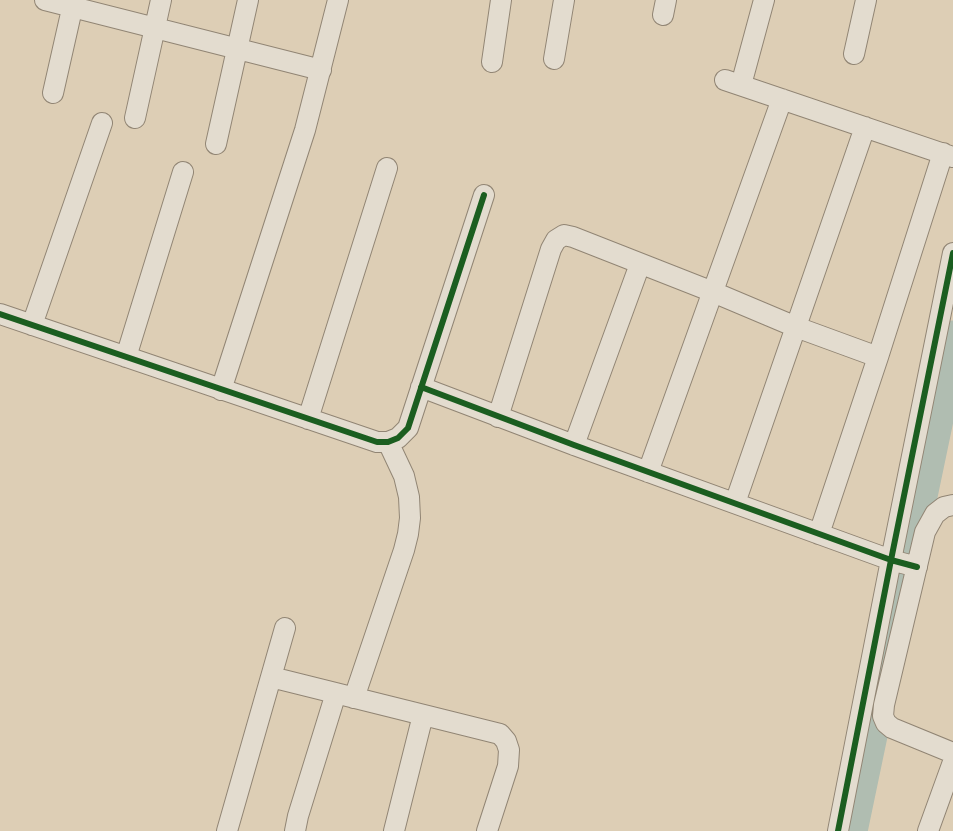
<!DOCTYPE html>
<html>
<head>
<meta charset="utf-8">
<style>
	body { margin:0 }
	canvas { display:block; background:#ddceb5 }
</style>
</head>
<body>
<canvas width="953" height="831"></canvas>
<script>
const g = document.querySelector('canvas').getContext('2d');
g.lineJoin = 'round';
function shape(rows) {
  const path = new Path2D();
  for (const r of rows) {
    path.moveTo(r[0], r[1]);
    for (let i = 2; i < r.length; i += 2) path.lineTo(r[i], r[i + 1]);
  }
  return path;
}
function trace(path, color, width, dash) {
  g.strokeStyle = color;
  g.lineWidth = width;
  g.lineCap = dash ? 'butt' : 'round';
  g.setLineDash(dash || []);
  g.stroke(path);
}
trace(shape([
	[850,831,953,338]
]), '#b0bdb1', 35);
const minor = shape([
	[45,0,321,70],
	[663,15,666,0],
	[854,54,866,0],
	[554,59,564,0],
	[492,62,501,0],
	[725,80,953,157],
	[741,85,764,0],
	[53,93,74,0],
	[135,118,161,0],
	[216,144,248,0],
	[0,314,377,442,388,442,398,438,408,428,484,195],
	[32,325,102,123],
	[126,357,183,172],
	[421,387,574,445,891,560,917,567],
	[221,390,305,130,338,0],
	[498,417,551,249,556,240,564,235,573,237,713,292,796,327,878,357],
	[308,419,387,168],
	[574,445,640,264],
	[648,472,782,99],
	[735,503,865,127],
	[953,505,944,507,935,514,925,532,884,705,883,716,886,723,892,728,953,753],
	[819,534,878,357,943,153],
	[271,677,500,734,506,741,509,750,508,766,487,831],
	[354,698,404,550,408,534,410,518,409,497,404,476,388,442],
	[227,831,285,628],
	[295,831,298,816,336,693],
	[394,831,423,715],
	[838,831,891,560,953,253],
	[928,831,953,762]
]);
trace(minor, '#918574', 22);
trace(minor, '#e3dccf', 20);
trace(shape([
	[0,314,377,442,388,442,398,438,408,428,484,195],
	[421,387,574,445,891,560,917,567],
	[838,831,891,560,953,253]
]), '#1b5e20', 6);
</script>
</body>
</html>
